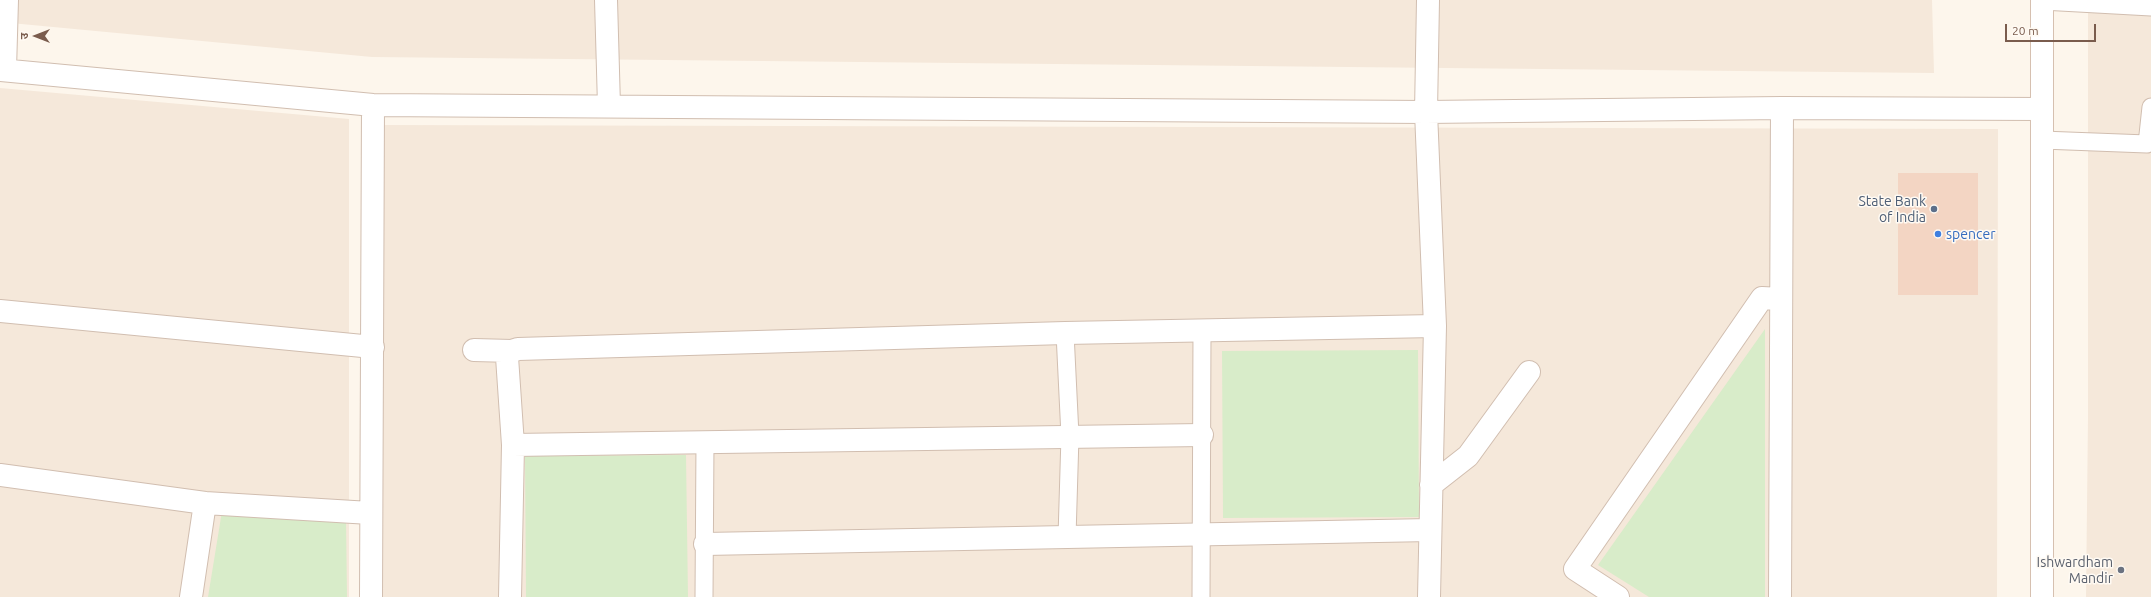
<!DOCTYPE html>
<html>
<head>
<meta charset="utf-8">
<style>
	body { margin:0 }
	#map { position:relative; width:2151px; height:597px; overflow:hidden; background:#fdf6ec; font-family:Ubuntu,"Noto Sans Devanagari",sans-serif }
	canvas { display:block }
	.north { position:absolute; left:16px; top:16px; width:40px; height:40px; -webkit-text-stroke:3px #fffaf3; paint-order:stroke; rotate:270deg; font-size:11px; font-weight:700; line-height:16px; text-align:center; color:#7a5c4d }
	.north::after { content:''; display:block; margin:auto; width:14px; height:18px; background:#7a5c4d; clip-path:polygon(50% 0,100% 100%,50% 72%,0 100%) }
	.scale { position:absolute; left:2005px; top:24px; width:91px; height:18px; box-sizing:border-box; border:2px solid #7a5c4d; border-top:0; padding-left:5px; font-size:12px; line-height:14px; white-space:nowrap; color:#7a5c4d; -webkit-text-stroke:3px #fffaf3; paint-order:stroke }
</style>
</head>
<body>
<div id="map">
<canvas width="2151" height="597"></canvas>
<div class="north">उ</div>
<div class="scale">20 m</div>
</div>
<script>
const g = document.querySelector('canvas').getContext('2d');
g.lineJoin = 'round';
function paint(path, color) {
  g.fillStyle = color;
  g.fill(path, 'evenodd');
}
function shape(rows) {
  const path = new Path2D();
  for (const r of rows) {
    path.moveTo(r[0], r[1]);
    for (let i = 2; i < r.length; i += 2) path.lineTo(r[i], r[i + 1]);
  }
  return path;
}
function trace(path, color, width, dash) {
  g.strokeStyle = color;
  g.lineWidth = width;
  g.lineCap = dash ? 'butt' : 'round';
  g.setLineDash(dash || []);
  g.stroke(path);
}
function write(font, color, halo, rows, align = 'center') {
  g.font = font + ' Ubuntu,sans-serif';
  g.lineWidth = 3;
  g.setLineDash([]);
  g.textBaseline = 'middle';
  g.strokeStyle = halo;
  g.fillStyle = color;
  for (const [text, x, y, turn = 0] of rows) {
    g.save();
    g.translate(x, y);
    g.rotate((+turn || 0) * Math.PI / 180);
    g.textAlign = isNaN(turn) ? turn : align;
    if (halo) g.strokeText(text, 0, 0);
    g.fillText(text, 0, 0);
    g.restore();
  }
}
paint(shape([
	[0,0,1932,0,1934,73,372,57,0,22],
	[2088,0,2151,0,2151,597,2086,597,2088,417],
	[0,88,349,119,349,597,0,597],
	[383,125,1998,129,1997,597,381,597]
]), '#f5e8da');
paint(shape([
	[1765,329,1765,597,1649,597,1598,565],
	[1418,350,1419,517,1223,518,1222,351],
	[686,455,688,597,526,597,525,456],
	[223,505,346,519,347,597,208,597]
]), '#d8ecc9');
paint(shape([
	[1898,173,1978,173,1978,295,1898,295]
]), '#f3d5c3');
const lane = shape([
	[2042,1,2151,7],
	[2042,140,2147,144,2151,107],
	[1065,333,1070,436,1067,537],
	[704,597,705,442],
	[1201,597,1202,331]
]);
const street = shape([
	[606,0,609,106],
	[1428,0,1426,112,1435,326,1429,597],
	[0,70,373,105,1426,112,1782,108,2042,109],
	[5,70,7,0],
	[0,311,373,347],
	[474,350,512,351,518,349,1065,333,1435,326],
	[513,445,1202,435],
	[0,475,205,503,370,513],
	[1431,485,1468,456,1529,372],
	[705,544,1430,530],
	[191,597,205,503],
	[371,597,373,105],
	[510,597,513,445,507,357,512,351],
	[1618,597,1575,569,1762,298,1781,299],
	[1780,597,1782,108]
]);
const secondary = shape([
	[2042,0,2042,597]
]);
trace(lane, '#d1beb0', 19);
trace(street, '#d1beb0', 24);
trace(secondary, '#d6c0b0', 24);
trace(lane, '#fff', 17);
trace(street, '#fff', 22);
trace(secondary, '#fff', 22);
for (const [x, y, r, color] of [
	[1934,209,4,"#5c6f8a"],
	[1938,234,4,"#3f7fe0"],
	[2121,570,4,"#6b7280"]
]) {
  const dot = new Path2D();
  dot.arc(x, y, r, 0, 2 * Math.PI);
  g.fillStyle = color;
  g.fill(dot);
  trace(dot, '#fffaf3', 1.5);
}
write('14px', '#4e5e75', '#fffaf3', [
	["State Bank",1926,201],
	["of India",1926,217]
], 'right');
write('14px', '#366cbe', '#fffaf3', [
	["spencer",1946,234]
], 'left');
write('14px', '#5b616d', '#fffaf3', [
	["Ishwardham",2113,562],
	["Mandir",2113,578]
], 'right');
</script>
</body>
</html>
